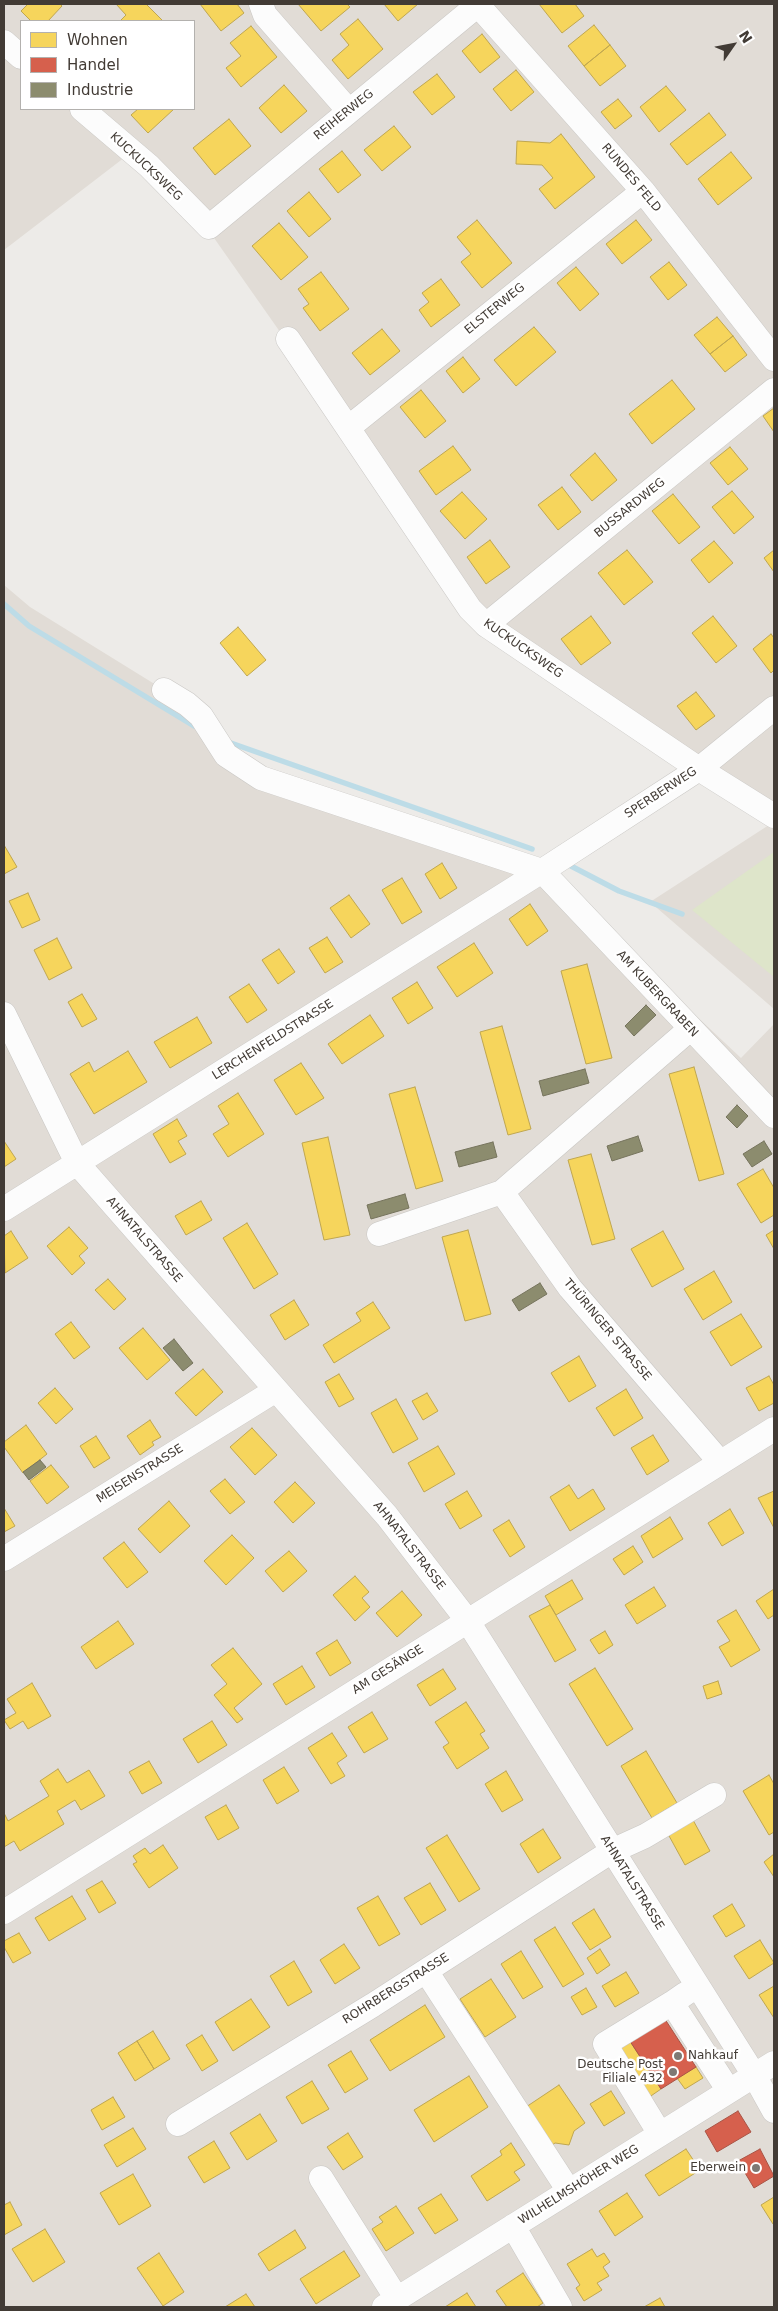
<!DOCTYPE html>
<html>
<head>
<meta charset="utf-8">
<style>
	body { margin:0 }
	#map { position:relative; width:778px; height:2311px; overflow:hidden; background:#edebe8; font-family:"DejaVu Sans",sans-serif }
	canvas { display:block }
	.frame { position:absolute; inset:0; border:5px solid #423b35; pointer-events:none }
	.legend { position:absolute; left:20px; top:20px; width:175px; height:90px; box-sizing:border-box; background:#fff; border:1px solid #b3b1ae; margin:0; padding:6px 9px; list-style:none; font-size:15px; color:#423b35 }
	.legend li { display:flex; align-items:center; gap:10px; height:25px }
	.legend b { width:25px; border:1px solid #b3b1ae }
	.north { position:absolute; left:708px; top:20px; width:50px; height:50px; -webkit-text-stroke:4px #fff; paint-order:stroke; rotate:57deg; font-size:14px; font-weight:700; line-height:20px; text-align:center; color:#423b35 }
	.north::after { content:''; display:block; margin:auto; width:18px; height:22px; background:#423b35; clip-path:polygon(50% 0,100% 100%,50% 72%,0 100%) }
</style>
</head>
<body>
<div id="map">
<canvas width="778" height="2311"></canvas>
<div class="frame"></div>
<ul class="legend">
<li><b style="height:14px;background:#f6d55c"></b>Wohnen</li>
<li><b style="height:14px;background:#d6604d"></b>Handel</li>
<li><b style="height:14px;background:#8c8c6e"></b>Industrie</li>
</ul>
<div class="north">N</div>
</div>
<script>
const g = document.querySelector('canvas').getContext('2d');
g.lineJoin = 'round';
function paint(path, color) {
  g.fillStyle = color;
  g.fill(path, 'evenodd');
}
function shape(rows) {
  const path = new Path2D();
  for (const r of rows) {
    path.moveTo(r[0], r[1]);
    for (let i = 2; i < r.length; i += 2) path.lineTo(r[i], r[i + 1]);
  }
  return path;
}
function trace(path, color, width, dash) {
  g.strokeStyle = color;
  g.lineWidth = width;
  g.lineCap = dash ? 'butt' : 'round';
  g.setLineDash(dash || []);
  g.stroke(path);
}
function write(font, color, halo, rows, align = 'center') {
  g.font = font + ' "DejaVu Sans",sans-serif';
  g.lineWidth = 5;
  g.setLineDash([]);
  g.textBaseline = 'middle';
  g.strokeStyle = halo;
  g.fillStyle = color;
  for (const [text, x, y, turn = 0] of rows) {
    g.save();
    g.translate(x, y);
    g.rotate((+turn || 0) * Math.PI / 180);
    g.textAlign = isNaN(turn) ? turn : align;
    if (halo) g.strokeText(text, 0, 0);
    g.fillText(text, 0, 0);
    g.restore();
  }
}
paint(shape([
	[4,4,774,4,774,1009,650,902,772,823,486,625,207,228,129,154,4,250],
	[21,21,194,21,194,109,21,109],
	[4,585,30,607,182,701,226,755,542,871,741,1058,774,1024,774,2307,4,2307]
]), '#e1dcd6');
paint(shape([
	[774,852,774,977,692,910]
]), '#dee5ca');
const homes = shape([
	[28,4,60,4,62,6,48,21,31,21,21,11,28,4],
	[116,4,146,4,163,21,120,21,126,15,116,4],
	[200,4,237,4,244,13,221,31,200,4],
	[298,4,347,4,350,7,321,31,298,4],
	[384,4,418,4,398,21,384,4],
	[539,4,575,4,584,16,562,33,539,4],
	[358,19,383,49,348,79,332,60,349,45,340,34,358,19],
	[594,25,610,45,584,66,568,46,594,25],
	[251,26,277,57,241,87,226,68,241,56,230,43,251,26],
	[482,34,500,57,480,73,462,51,482,34],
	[610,45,626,66,600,86,584,66,610,45],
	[516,70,534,92,511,111,493,89,516,70],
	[437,74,455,97,432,115,413,92,437,74],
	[284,85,307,111,281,133,259,108,284,85],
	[666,86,686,110,659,132,640,107,666,86],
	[618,99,632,116,615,129,601,112,618,99],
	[138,109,174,109,148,133,131,115,138,109],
	[709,113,726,135,687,165,670,144,709,113],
	[229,119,251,146,215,175,193,148,229,119],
	[394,126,411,147,382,171,364,150,394,126],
	[561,134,595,177,555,209,539,189,553,178,542,165,516,164,517,141,550,143,561,134],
	[342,151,361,175,338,193,319,169,342,151],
	[731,152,752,178,718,205,698,179,731,152],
	[309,192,331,219,309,237,287,211,309,192],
	[477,220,512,263,482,288,461,262,471,254,457,237,477,220],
	[636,220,652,240,622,264,606,244,636,220],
	[279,223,308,257,281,280,252,246,279,223],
	[669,262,687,285,668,300,650,277,669,262],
	[576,267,599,294,580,311,557,283,576,267],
	[321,272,349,309,320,331,303,308,309,304,298,289,321,272],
	[441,279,460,305,431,327,419,310,429,302,422,293,441,279],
	[717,317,733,336,710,354,694,335,717,317],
	[534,327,556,352,516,386,494,360,534,327],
	[382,329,400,351,370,375,352,353,382,329],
	[733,336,747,355,725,372,710,354,733,336],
	[463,357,480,379,463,393,446,371,463,357],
	[672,380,695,409,652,444,629,414,672,380],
	[421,390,446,421,425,438,400,407,421,390],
	[774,408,774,432,763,416,774,408],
	[453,446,471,470,436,495,419,471,453,446],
	[730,447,748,469,728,485,710,463,730,447],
	[595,453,617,480,592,501,570,475,595,453],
	[562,487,581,512,558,530,538,505,562,487],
	[732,491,754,517,734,534,712,507,732,491],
	[462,492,487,519,465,539,440,511,462,492],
	[673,494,700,527,679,544,652,511,673,494],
	[490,540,510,567,486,584,467,557,490,540],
	[714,541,733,563,709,583,691,560,714,541],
	[627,550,653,582,624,605,598,573,627,550],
	[774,550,774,572,764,558,774,550],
	[591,616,611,643,581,665,561,639,591,616],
	[713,616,737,646,716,663,692,633,713,616],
	[238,627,266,660,247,676,220,643,238,627],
	[771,634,774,638,774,670,771,673,753,649,771,634],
	[696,692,715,716,696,730,677,706,696,692],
	[4,845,17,867,4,874,4,845],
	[442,863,457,888,440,899,425,874,442,863],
	[402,878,422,912,402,924,382,890,402,878],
	[28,893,40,920,22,928,9,901,28,893],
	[349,895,370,924,351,938,330,908,349,895],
	[530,904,548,931,527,946,509,919,530,904],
	[327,937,343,962,325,973,309,948,327,937],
	[57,938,72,968,49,980,34,950,57,938],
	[474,943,493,973,457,997,437,967,474,943],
	[279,949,295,972,278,984,262,960,279,949],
	[587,964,612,1058,586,1064,561,971,587,964],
	[417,982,433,1008,408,1024,392,998,417,982],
	[249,984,267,1010,247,1023,229,997,249,984],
	[82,994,97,1019,82,1027,68,1002,82,994],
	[370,1015,384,1036,342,1064,328,1044,370,1015],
	[197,1017,212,1043,170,1068,154,1042,197,1017],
	[502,1026,531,1129,508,1135,480,1032,502,1026],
	[128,1051,147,1082,94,1114,70,1074,89,1062,94,1072,128,1051],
	[301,1063,324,1098,296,1115,274,1080,301,1063],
	[694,1067,724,1174,699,1181,669,1074,694,1067],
	[415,1087,443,1181,416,1189,389,1094,415,1087],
	[238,1093,264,1134,228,1157,213,1134,229,1124,218,1106,238,1093],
	[177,1119,187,1136,178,1141,186,1154,170,1163,153,1134,177,1119],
	[328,1137,350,1235,324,1240,302,1143,328,1137],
	[4,1141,16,1159,4,1167,4,1141],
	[591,1154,615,1239,592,1245,568,1160,591,1154],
	[763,1169,774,1188,774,1215,761,1223,737,1184,763,1169],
	[201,1201,212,1220,186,1235,175,1216,201,1201],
	[247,1223,278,1274,254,1289,223,1238,247,1223],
	[69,1227,88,1248,79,1256,85,1263,72,1275,47,1246,69,1227],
	[468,1230,491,1314,465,1321,442,1237,468,1230],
	[774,1230,774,1249,766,1235,774,1230],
	[11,1231,28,1258,5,1273,4,1236,11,1231],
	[663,1231,684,1269,652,1287,631,1249,663,1231],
	[714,1271,732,1302,703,1320,684,1289,714,1271],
	[108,1279,126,1299,114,1310,95,1290,108,1279],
	[294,1300,309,1325,285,1340,270,1315,294,1300],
	[373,1302,390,1328,334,1363,323,1345,361,1321,356,1313,373,1302],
	[741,1314,762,1347,731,1366,710,1332,741,1314],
	[71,1322,90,1347,74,1359,55,1334,71,1322],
	[143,1328,170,1360,147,1380,119,1348,143,1328],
	[579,1356,596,1386,569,1402,551,1373,579,1356],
	[203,1369,223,1392,196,1416,175,1393,203,1369],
	[339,1374,354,1399,339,1407,325,1382,339,1374],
	[769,1376,774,1385,774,1403,759,1411,746,1388,769,1376],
	[55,1388,73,1409,56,1424,38,1403,55,1388],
	[626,1389,643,1418,614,1436,596,1408,626,1389],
	[427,1393,438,1411,423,1420,412,1401,427,1393],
	[396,1399,418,1439,393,1453,371,1413,396,1399],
	[150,1420,161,1437,152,1442,154,1445,140,1455,127,1436,150,1420],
	[26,1425,47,1454,23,1473,4,1447,4,1442,26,1425],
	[252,1428,277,1455,255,1475,230,1447,252,1428],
	[653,1435,669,1461,647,1475,631,1448,653,1435],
	[96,1436,110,1458,94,1468,80,1446,96,1436],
	[438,1446,455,1474,424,1492,408,1463,438,1446],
	[51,1465,69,1487,47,1504,30,1481,51,1465],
	[225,1479,245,1502,230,1514,210,1491,225,1479],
	[295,1482,315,1503,293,1523,274,1502,295,1482],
	[569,1485,578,1499,593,1489,605,1509,570,1531,550,1497,569,1485],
	[467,1491,482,1516,460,1529,445,1504,467,1491],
	[774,1491,774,1528,758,1498,774,1491],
	[169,1501,190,1526,160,1553,138,1529,169,1501],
	[4,1508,15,1526,4,1532,4,1508],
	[730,1509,744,1533,722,1546,708,1523,730,1509],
	[670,1517,683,1539,653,1558,641,1536,670,1517],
	[509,1520,525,1547,510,1557,493,1530,509,1520],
	[232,1535,254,1558,226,1585,204,1561,232,1535],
	[124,1542,148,1572,127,1588,103,1558,124,1542],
	[633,1546,643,1562,624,1575,613,1559,633,1546],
	[289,1551,307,1571,283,1592,265,1571,289,1551],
	[355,1576,369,1592,362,1598,370,1607,355,1621,333,1595,355,1576],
	[572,1580,583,1599,556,1615,545,1596,572,1580],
	[654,1587,666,1606,637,1624,625,1605,654,1587],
	[774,1589,774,1615,768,1619,756,1601,774,1589],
	[402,1591,422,1615,397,1637,376,1613,402,1591],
	[550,1605,576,1650,555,1662,529,1616,550,1605],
	[736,1610,760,1650,731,1667,719,1647,730,1641,717,1621,736,1610],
	[118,1621,134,1644,96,1669,81,1647,118,1621],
	[605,1631,613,1645,599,1654,590,1640,605,1631],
	[337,1640,351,1663,330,1676,316,1653,337,1640],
	[233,1648,262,1684,234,1708,243,1719,237,1723,214,1695,227,1684,211,1665,233,1648],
	[302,1666,315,1687,286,1705,273,1684,302,1666],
	[595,1668,633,1729,607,1746,569,1684,595,1668],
	[443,1669,456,1689,430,1706,417,1685,443,1669],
	[718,1681,722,1694,707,1699,703,1686,718,1681],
	[32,1683,51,1716,28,1729,23,1721,10,1729,4,1720,16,1713,7,1699,32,1683],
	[466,1702,485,1731,480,1734,489,1748,457,1769,443,1747,449,1743,435,1722,466,1702],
	[372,1712,388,1739,364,1753,348,1727,372,1712],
	[212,1721,227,1745,198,1763,183,1739,212,1721],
	[332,1733,347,1756,337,1763,345,1776,331,1784,308,1748,332,1733],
	[646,1751,677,1803,652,1818,621,1766,646,1751],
	[149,1761,162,1783,142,1794,129,1772,149,1761],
	[284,1767,299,1791,277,1804,263,1780,284,1767],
	[58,1769,67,1783,89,1770,105,1796,81,1810,75,1800,57,1811,64,1824,20,1851,14,1841,4,1847,4,1813,8,1821,49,1796,40,1781,58,1769],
	[506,1771,523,1800,502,1812,485,1784,506,1771],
	[769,1775,774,1784,774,1832,769,1835,743,1791,769,1775],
	[226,1805,239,1828,218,1840,205,1817,226,1805],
	[693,1820,710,1851,685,1865,668,1834,693,1820],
	[543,1829,561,1858,538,1873,520,1844,543,1829],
	[447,1835,480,1889,459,1902,426,1848,447,1835],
	[163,1845,178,1868,149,1888,133,1864,137,1862,133,1856,145,1848,150,1854,163,1845],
	[774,1854,774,1877,764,1862,774,1854],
	[102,1881,116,1903,99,1913,86,1890,102,1881],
	[430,1883,446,1910,421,1925,404,1898,430,1883],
	[72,1896,86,1919,49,1941,35,1918,72,1896],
	[378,1896,400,1934,379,1946,357,1908,378,1896],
	[732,1904,745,1926,726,1937,713,1916,732,1904],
	[594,1909,611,1937,590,1950,572,1923,594,1909],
	[555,1927,584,1974,563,1987,534,1940,555,1927],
	[19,1933,31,1953,13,1963,4,1947,4,1941,19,1933],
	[760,1940,774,1963,749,1979,734,1956,760,1940],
	[344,1944,360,1968,335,1984,320,1960,344,1944],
	[600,1949,610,1965,597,1974,587,1958,600,1949],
	[521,1951,543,1987,523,1999,501,1964,521,1951],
	[294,1961,312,1992,288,2006,270,1976,294,1961],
	[626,1972,639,1993,615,2007,602,1986,626,1972],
	[491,1979,516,2017,485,2037,460,1999,491,1979],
	[774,1986,774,2018,759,1995,774,1986],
	[586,1988,597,2007,582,2015,571,1997,586,1988],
	[251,1999,270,2027,233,2051,215,2022,251,1999],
	[425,2005,445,2037,390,2071,370,2040,425,2005],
	[153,2031,170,2059,154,2069,137,2041,153,2031],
	[202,2035,218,2061,202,2071,186,2045,202,2035],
	[626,2035,661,2089,645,2100,610,2046,626,2035],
	[137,2041,154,2069,135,2081,118,2053,137,2041],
	[351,2051,368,2079,345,2093,328,2065,351,2051],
	[696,2067,703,2078,685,2089,677,2078,696,2067],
	[469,2076,488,2107,434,2142,414,2110,469,2076],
	[312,2081,329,2109,302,2124,286,2097,312,2081],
	[559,2085,585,2123,574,2131,569,2145,555,2143,551,2146,526,2107,559,2085],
	[611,2091,625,2113,604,2126,590,2104,611,2091],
	[113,2097,125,2117,102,2130,91,2110,113,2097],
	[260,2114,277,2141,247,2160,230,2133,260,2114],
	[133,2128,146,2149,117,2167,104,2145,133,2128],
	[348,2133,363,2157,343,2170,327,2147,348,2133],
	[214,2141,230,2168,204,2183,188,2157,214,2141],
	[511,2143,525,2165,514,2172,520,2180,487,2201,471,2176,502,2155,500,2151,511,2143],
	[686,2149,700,2170,659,2196,645,2175,686,2149],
	[133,2174,151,2206,119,2225,100,2193,133,2174],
	[627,2193,643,2217,615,2236,599,2211,627,2193],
	[441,2194,458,2220,435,2234,418,2208,441,2194],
	[774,2197,774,2223,773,2224,761,2205,774,2197],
	[10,2202,22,2225,4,2235,4,2205,10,2202],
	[396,2206,414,2233,386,2251,372,2229,383,2222,379,2217,396,2206],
	[45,2229,65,2262,33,2282,12,2249,45,2229],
	[295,2230,306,2248,269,2271,258,2254,295,2230],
	[592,2249,597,2257,604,2253,610,2262,603,2267,609,2276,597,2283,602,2290,584,2301,576,2288,580,2285,567,2264,592,2249],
	[344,2251,360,2276,316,2304,300,2279,344,2251],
	[159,2253,184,2292,163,2306,137,2268,159,2253],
	[523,2273,543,2303,537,2307,507,2307,496,2291,523,2273],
	[467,2293,476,2307,445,2307,467,2293],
	[246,2294,255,2307,225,2307,246,2294],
	[660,2298,665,2307,644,2307,660,2298]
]);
paint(homes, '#f6d55c');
trace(homes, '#c0a750', 1);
const shops = shape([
	[661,2013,696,2067,661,2089,626,2035,661,2013],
	[738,2111,751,2132,717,2152,705,2131,738,2111],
	[760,2149,774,2176,754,2188,738,2161,760,2149]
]);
paint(shops, '#d6604d');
trace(shops, '#aa5546', 1);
const industry = shape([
	[646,1005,656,1015,634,1036,625,1026,646,1005],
	[585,1069,589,1083,543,1096,539,1081,585,1069],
	[737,1105,748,1116,737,1128,726,1117,737,1105],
	[638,1136,643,1151,612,1161,607,1146,638,1136],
	[764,1141,772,1154,752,1167,743,1154,764,1141],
	[493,1142,497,1157,459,1167,455,1152,493,1142],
	[405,1194,409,1208,371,1219,367,1205,405,1194],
	[540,1283,547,1294,519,1311,512,1300,540,1283],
	[174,1339,193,1363,183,1371,163,1348,174,1339],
	[40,1460,46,1467,29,1480,23,1472,40,1460]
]);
paint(industry, '#8c8c6e');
trace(industry, '#76745d', 1);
trace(shape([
	[4,604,29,626,194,726],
	[228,742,532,849],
	[571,866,619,891,682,914]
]), '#bddce7', 5.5);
const minor = shape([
	[261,4,265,15,349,111],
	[477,4,643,191,774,359],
	[4,42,21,57],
	[82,109,149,166,209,227,479,4],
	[288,339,470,609,486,625,699,769,774,816],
	[348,428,643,191],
	[486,625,774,390],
	[164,690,187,704,201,716,226,755,261,778,542,871,774,1116],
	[4,1014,77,1163,387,1516,467,1620,754,2075,774,2111],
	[690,1029,502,1192,570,1288,720,1462],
	[4,1209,542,871,699,769,774,708],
	[379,1234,502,1192],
	[4,1559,276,1390],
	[4,1912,774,1429],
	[426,1971,569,2191],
	[685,1994,672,2003,729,2091],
	[178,2124,373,2005,612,1851,645,1836,714,1795],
	[660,2134,605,2044,672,2003],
	[321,2178,397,2299],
	[513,2226,560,2307],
	[384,2307,774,2063]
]);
trace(minor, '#c9c7c4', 25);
trace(minor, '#fcfcfc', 24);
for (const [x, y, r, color] of [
	[678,2056,5,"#7e7974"],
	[673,2072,5,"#7e7974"],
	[756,2168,5,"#7e7974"]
]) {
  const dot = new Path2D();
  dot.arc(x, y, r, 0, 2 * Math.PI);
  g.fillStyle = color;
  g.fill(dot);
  trace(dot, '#fff', 2);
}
write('12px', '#423b35', '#fff', [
	["REIHERWEG",344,115,-39],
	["KUCKUCKSWEG",146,167,43],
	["RUNDES FELD",631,178,50],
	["ELSTERWEG",495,309,-39],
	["BUSSARDWEG",630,508,-39],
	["KUCKUCKSWEG",523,649,35],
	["SPERBERWEG",661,793,-33],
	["AM KUBERGRABEN",657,994,47],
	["LERCHENFELDSTRASSE",273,1040,-32],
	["AHNATALSTRASSE",144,1240,49],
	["THÜRINGER STRASSE",607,1330,50],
	["MEISENSTRASSE",140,1474,-32],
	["AHNATALSTRASSE",409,1546,52],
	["AM GESÄNGE",388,1670,-32],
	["AHNATALSTRASSE",632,1883,58],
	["ROHRBERGSTRASSE",396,1989,-32],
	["WILHELMSHÖHER WEG",579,2185,-32]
]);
write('12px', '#423b35', '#fff', [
	["Nahkauf",688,2056,"left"],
	["Deutsche Post",663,2065],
	["Filiale 432",663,2079],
	["Eberwein",746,2168]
], 'right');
</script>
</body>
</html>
